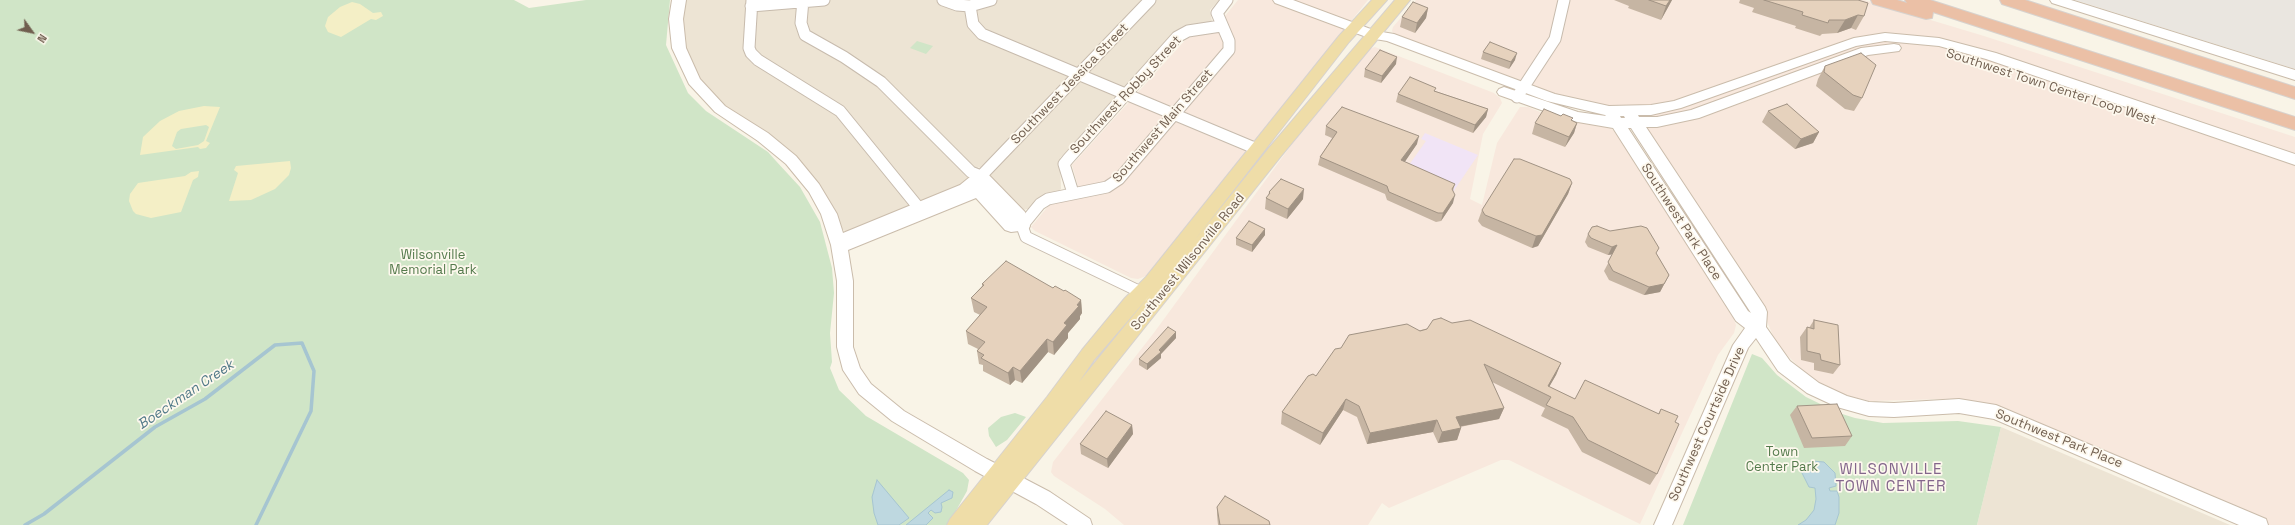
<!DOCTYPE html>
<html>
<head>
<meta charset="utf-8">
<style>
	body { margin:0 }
	#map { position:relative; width:2295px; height:525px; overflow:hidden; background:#f9f4e7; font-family:"Space Grotesk",sans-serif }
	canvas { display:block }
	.north { position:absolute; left:12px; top:12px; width:40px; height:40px; -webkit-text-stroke:3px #fdf8ed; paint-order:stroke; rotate:123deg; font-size:11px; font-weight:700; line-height:16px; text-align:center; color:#705e4f }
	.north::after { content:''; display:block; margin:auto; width:14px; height:18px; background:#705e4f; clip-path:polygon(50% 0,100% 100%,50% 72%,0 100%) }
</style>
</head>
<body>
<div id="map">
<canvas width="2295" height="525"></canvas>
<div class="north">N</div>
</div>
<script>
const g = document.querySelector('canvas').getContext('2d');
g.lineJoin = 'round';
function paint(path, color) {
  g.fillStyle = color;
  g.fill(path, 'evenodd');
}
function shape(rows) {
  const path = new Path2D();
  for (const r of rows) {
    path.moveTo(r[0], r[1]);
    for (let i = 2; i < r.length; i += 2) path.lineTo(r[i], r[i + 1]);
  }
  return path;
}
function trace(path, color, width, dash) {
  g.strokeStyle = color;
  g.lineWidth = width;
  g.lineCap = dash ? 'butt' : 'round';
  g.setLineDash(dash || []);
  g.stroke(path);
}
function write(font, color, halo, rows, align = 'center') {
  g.font = font + ' "Space Grotesk",sans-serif';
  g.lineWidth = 3.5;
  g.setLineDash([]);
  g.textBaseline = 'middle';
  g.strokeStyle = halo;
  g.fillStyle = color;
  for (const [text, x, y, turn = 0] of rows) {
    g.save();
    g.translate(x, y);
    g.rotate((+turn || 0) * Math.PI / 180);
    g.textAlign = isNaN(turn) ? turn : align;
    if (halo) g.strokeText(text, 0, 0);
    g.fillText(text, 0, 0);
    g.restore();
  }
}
paint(shape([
	[684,0,1219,0,1210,10,1212,22,1187,28,1114,100,1060,158,1061,189,1058,192,1032,208,1019,211,1014,208,1015,202,1000,186,994,186,979,167,960,188,853,232,846,232,841,228,829,201,817,183,718,101,702,83,687,53,682,35],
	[2001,427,2230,525,1977,525]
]), '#ede4d4');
paint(shape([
	[1238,0,1368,0,1146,276,1138,279,1131,278,1035,231,1031,227,1050,204,1065,201,1078,186,1072,165,1189,36,1212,32],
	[1416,0,1864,0,1984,36,2295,137,2295,525,2267,525,1976,402,1946,399,1870,401,1843,395,1821,384,1802,370,1784,352,1774,338,1763,312,1632,108,1581,104,1394,34,1392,31,1393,27],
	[1375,47,1494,93,1500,98,1502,103,1483,134,1470,199,1482,205,1497,143,1520,107,1528,107,1545,114,1609,127,1614,131,1733,317,1736,325,1734,333,1718,355,1640,524,1509,460,1501,460,1389,508,1382,503,1368,525,1124,525,1105,509,1054,476,1051,472,1053,462,1153,334,1303,129,1369,49]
]), '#f8e8dd');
paint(shape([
	[2075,0,2295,0,2295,69,2183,34]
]), '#eae6e0');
paint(shape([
	[1425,133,1478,155,1453,192,1404,172,1426,141,1421,139]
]), '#f1e4f6');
paint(shape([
	[0,0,514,0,529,8,586,0,670,0,666,45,688,93,706,111,768,152,776,161,800,187,820,222,832,268,834,293,830,333,832,362,830,368,839,390,866,416,963,473,969,480,967,491,948,525,0,525],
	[917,41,933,46,926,54,910,48],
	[1752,354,1762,358,1777,375,1806,397,1839,413,1855,418,1883,423,1958,421,2001,427,1977,525,1683,525],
	[1015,413,1026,417,1007,440,996,447,989,436,988,428,1001,417]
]), '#d0e5c7');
paint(shape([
	[352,2,360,4,373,13,381,12,383,16,376,20,371,19,341,37,328,32,325,26,328,17,340,7],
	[204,106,220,107,206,141,210,143,206,148,200,149,198,147,140,155,143,137,160,121,179,111],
	[206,125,209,127,204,141,198,145,176,149,172,146,177,132,181,129],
	[290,161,291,168,289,175,275,189,251,200,229,201,238,173,234,170,236,166],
	[199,171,198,177,193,180,181,212,151,218,136,214,133,211,129,201,130,194,138,183,185,176,191,172]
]), '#f4efc6');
const water = shape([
	[1812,461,1824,462,1835,473,1836,486,1829,488,1830,491,1837,491,1839,497,1839,513,1835,525,1798,525,1806,520,1814,510,1816,499,1815,488,1809,487,1800,469,1805,464,1812,461],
	[877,480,909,518,899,525,878,525,874,513,872,497,877,480],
	[949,490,953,492,952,498,941,503,942,507,941,512,935,513,931,510,928,513,933,518,926,525,906,525,949,490]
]);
paint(water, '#bed8e0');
trace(water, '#a6c5d1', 1);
trace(shape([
	[25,525,44,514,155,427,205,399,275,345,302,343,314,371,311,411,256,525]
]), '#a6c5d1', 3.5);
const street = shape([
	[752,0,749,48,751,53,758,60,840,111,923,213],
	[803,0,801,23,805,35,844,57,881,82,971,172,981,176,1150,0],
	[943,0,957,5,970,6,991,0],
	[751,6,824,0],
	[970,6,973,24,982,34,1257,149],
	[1517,97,1555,39,1564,0],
	[1073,193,1064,164,1068,159,1177,37,1188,31,1221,26],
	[1147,295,1026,237,1022,226,1040,204,1048,199,1107,187,1119,179,1229,50,1229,41,1217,13,1227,0]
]);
const secondary = shape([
	[672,0,686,0,683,19,686,48,700,79,725,106,768,133,796,156,819,184,837,214,843,233,960,185,976,172,981,171,986,172,1025,212,1030,226,1028,230,1011,232,1005,230,976,198,848,250,853,281,853,347,860,368,871,384,904,411,987,459,1050,492,1090,519,1092,525,1068,525,1036,504,975,471,892,421,859,394,843,370,837,347,837,281,831,245,821,214,809,192,786,164,758,141,715,112,689,84,672,48,669,19,672,0],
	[1273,0,1293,0,1376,31,1394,34,1555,94,1609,106,1651,105,1674,101,1854,38,1885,33,1939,38,1996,53,2295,154,2295,165,1986,59,1939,46,1885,41,1856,46,1681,108,1651,115,1638,115,1639,117,1657,117,1691,110,1861,48,1894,44,1899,45,1901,48,1899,51,1868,55,1699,118,1657,127,1646,127,1765,307,1767,312,1766,327,1790,361,1819,383,1847,396,1869,402,1894,403,1959,399,1996,405,2266,519,2268,525,2239,525,1994,419,1959,413,1894,417,1869,416,1837,407,1807,393,1778,371,1756,338,1748,348,1672,525,1654,525,1733,345,1745,328,1736,321,1613,128,1572,121,1499,95,1497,92,1499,89,1504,87,1578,112,1606,116,1605,115,1547,101,1387,41,1369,38,1275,3,1273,0],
	[1620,116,1624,116,1625,118,1621,118,1620,116],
	[1628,128,1631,128,1751,313,1748,311,1628,128],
	[2050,0,2071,0,2295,70,2295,80,2052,3,2050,0]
]);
const primary = shape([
	[1372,0,1387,0,1349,42,1194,241,1269,148,1395,0,1410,0,1281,156,987,525,947,525,950,519,1047,397,1082,350,1125,298,1146,277,1339,36,1372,0],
	[1150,295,1079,382,1094,360,1150,295]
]);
const highway = shape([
	[1871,0,1897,0,1907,3,1905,0,1930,0,2295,117,2295,130,1933,12,1932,18,1926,19,1873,4,1871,0],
	[2000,0,2025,0,2295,87,2295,99,2002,4,2000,0]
]);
trace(street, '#c7bbad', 13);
trace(secondary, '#cabcab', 2);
trace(primary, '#d7d2ce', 2);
trace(highway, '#d7d2ce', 2);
trace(street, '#fff', 11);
paint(secondary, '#fff');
paint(primary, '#efdda8');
paint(highway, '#ebc0a6');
paint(shape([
	[1614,0,1672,0,1661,20,1628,8,1629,6],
	[1740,0,1858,0,1864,16,1856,30,1851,28,1837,33,1822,34,1820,36,1795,28,1796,26,1752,12,1754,8,1739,3],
	[1428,8,1426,18,1415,33,1400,27,1402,17],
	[1483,52,1515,60,1509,69,1481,59],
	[1396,64,1381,83,1364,77,1365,69],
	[1825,66,1862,98,1854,111,1845,109,1816,86,1818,79],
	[1435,91,1488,109,1486,117,1473,133,1396,102,1398,94],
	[1768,111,1819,132,1813,143,1795,149,1762,122],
	[1572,120,1577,123,1574,133,1565,147,1532,134,1535,123],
	[1326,126,1417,144,1404,162,1455,184,1453,191,1453,203,1441,221,1436,222,1387,200,1385,194,1318,165,1320,157,1332,138,1325,135],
	[1572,183,1568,194,1538,246,1532,248,1482,226,1478,221,1482,210],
	[1269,192,1303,199,1287,219,1265,209,1266,198,1268,196],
	[1265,229,1265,235,1252,252,1236,245,1236,238],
	[1588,234,1656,253,1669,275,1660,292,1644,295,1609,280,1604,271,1613,254,1608,255,1588,247,1585,242],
	[982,284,1053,288,1081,300,1082,313,1080,316,1080,319,1068,333,1068,338,1054,355,1048,352,1022,383,1015,380,1010,385,983,371,983,365,979,364,977,351,978,349,968,344,966,331,980,315,974,312,971,298,982,286],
	[1814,320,1840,365,1833,374,1814,370,1814,363,1801,360,1800,337,1807,327,1809,328],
	[1452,323,1561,363,1556,375,1549,387,1575,399,1658,414,1661,409,1657,474,1650,485,1582,452,1568,429,1541,416,1545,408,1492,382,1504,408,1499,419,1460,427,1461,428,1457,440,1438,443,1433,432,1367,444,1357,417,1343,410,1320,445,1281,424,1282,412,1316,376,1341,348],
	[1176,332,1176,338,1161,354,1161,358,1147,370,1139,365,1139,359],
	[1797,406,1852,436,1845,446,1804,448,1790,415],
	[1132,425,1133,434,1108,468,1081,454,1080,444],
	[1217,507,1270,525,1218,525,1217,515]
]), '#c6b5a3');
paint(shape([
	[1670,0,1672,0,1661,20,1666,6],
	[1428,8,1426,18,1415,33,1417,23],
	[1858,15,1851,28,1837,33,1845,20],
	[1517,53,1515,60,1509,69,1511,62],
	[1397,57,1396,64,1381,83,1382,76],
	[1488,109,1486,117,1473,133,1475,125],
	[1577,123,1574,133,1565,147,1569,137],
	[1819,132,1813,143,1795,149,1801,139],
	[1419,136,1417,144,1400,169,1401,160],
	[1572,183,1568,194,1538,246,1532,248,1536,236],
	[1304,189,1303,199,1287,219,1288,209],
	[1455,195,1453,203,1441,221,1443,213],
	[1265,229,1265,235,1252,252,1252,245],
	[1617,245,1614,254,1608,255,1612,247],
	[1669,275,1660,292,1644,295,1649,287],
	[1081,300,1082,313,1080,316,1080,319,1068,333,1068,338,1054,355,1053,342,1064,323],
	[1176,332,1176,338,1161,354,1161,358,1147,370,1147,364],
	[1047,339,1048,352,1022,383,1020,371],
	[1561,363,1556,375,1545,394,1548,386],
	[1013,367,1015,380,1010,385,1008,373],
	[1346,399,1343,410,1320,445,1323,433],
	[1504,408,1499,419,1452,428,1456,417],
	[1437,420,1433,432,1367,444,1370,433],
	[1132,425,1133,434,1108,468,1107,459],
	[1461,428,1457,440,1438,443,1442,432]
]), '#a19384');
const building = shape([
	[1649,0,1670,0,1666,6,1649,0],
	[1764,0,1858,0,1868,3,1864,16,1858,15,1845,20,1829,20,1828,23,1802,15,1803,12,1764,0],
	[1413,2,1428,8,1417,23,1402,17,1413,2],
	[1490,42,1517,53,1511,62,1483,52,1490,42],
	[1380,50,1397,57,1382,76,1365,69,1380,50],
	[1861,53,1876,65,1862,98,1853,95,1824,72,1825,66,1861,53],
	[1410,77,1436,88,1434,91,1488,109,1475,125,1398,94,1410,77],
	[1787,104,1819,132,1801,139,1768,111,1787,104],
	[1342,107,1419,136,1401,160,1455,184,1452,189,1455,195,1443,213,1438,213,1389,192,1387,186,1320,157,1337,132,1326,126,1342,107],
	[1544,109,1561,116,1563,114,1573,118,1571,120,1577,123,1569,137,1535,123,1544,109],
	[1514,159,1520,159,1570,179,1572,183,1542,235,1536,236,1485,215,1482,210,1514,159],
	[1281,179,1304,189,1288,209,1266,198,1270,193,1269,192,1281,179],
	[1249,221,1265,229,1252,245,1236,238,1249,221],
	[1597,226,1610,231,1641,226,1647,228,1659,248,1656,253,1669,275,1664,284,1649,287,1613,271,1608,262,1617,245,1612,247,1591,238,1588,234,1592,227,1597,226],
	[1006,261,1053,288,1055,286,1064,291,1065,290,1081,300,1077,305,1079,306,1064,323,1067,325,1053,342,1047,339,1020,371,1013,367,1008,373,981,358,984,355,977,351,985,342,966,331,987,307,971,298,984,285,982,284,1006,261],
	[1441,318,1452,323,1470,320,1561,363,1548,386,1575,399,1585,380,1659,414,1661,409,1678,416,1675,422,1679,424,1657,474,1588,440,1573,417,1546,405,1551,397,1484,364,1504,408,1456,417,1461,428,1442,432,1437,420,1370,433,1359,406,1346,399,1323,433,1282,412,1308,376,1313,374,1316,376,1335,349,1341,348,1349,335,1407,324,1420,331,1427,329,1433,320,1441,318],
	[1814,320,1838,325,1840,365,1821,360,1820,354,1807,351,1807,327,1814,329,1814,320],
	[1168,327,1176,332,1159,350,1161,352,1147,364,1139,359,1168,327],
	[1837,404,1852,436,1812,438,1797,406,1837,404],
	[1106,411,1132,425,1107,459,1080,444,1106,411],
	[1225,496,1269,521,1270,525,1220,525,1217,507,1225,496]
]);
paint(building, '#e6d2bd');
trace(building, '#a19384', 1);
write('13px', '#705e4f', '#fdf8ed', [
	["Southwest Jessica Street",1070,84,-46],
	["Southwest Town Center Loop West",2051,87,18],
	["Southwest Robby Street",1126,95,-47],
	["Southwest Main Street",1163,126,-49],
	["Southwest Park Place",1681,222,57],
	["Southwest Wilsonville Road",1188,262,-51],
	["Southwest Courtside Drive",1707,424,-66],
	["Southwest Park Place",2059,439,22]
]);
write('13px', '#547a4c', '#fdf8ed', [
	["Wilsonville",433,255],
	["Memorial Park",433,270],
	["Town",1782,452],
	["Center Park",1782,467]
]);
write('italic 14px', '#4f7887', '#fdf8ed', [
	["Boeckman Creek",186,395,-34]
]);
g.letterSpacing = '1px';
write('15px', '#83668c', '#fdf8ed', [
	["WILSONVILLE",1891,470],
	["TOWN CENTER",1891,487]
]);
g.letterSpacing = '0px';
</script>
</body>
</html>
